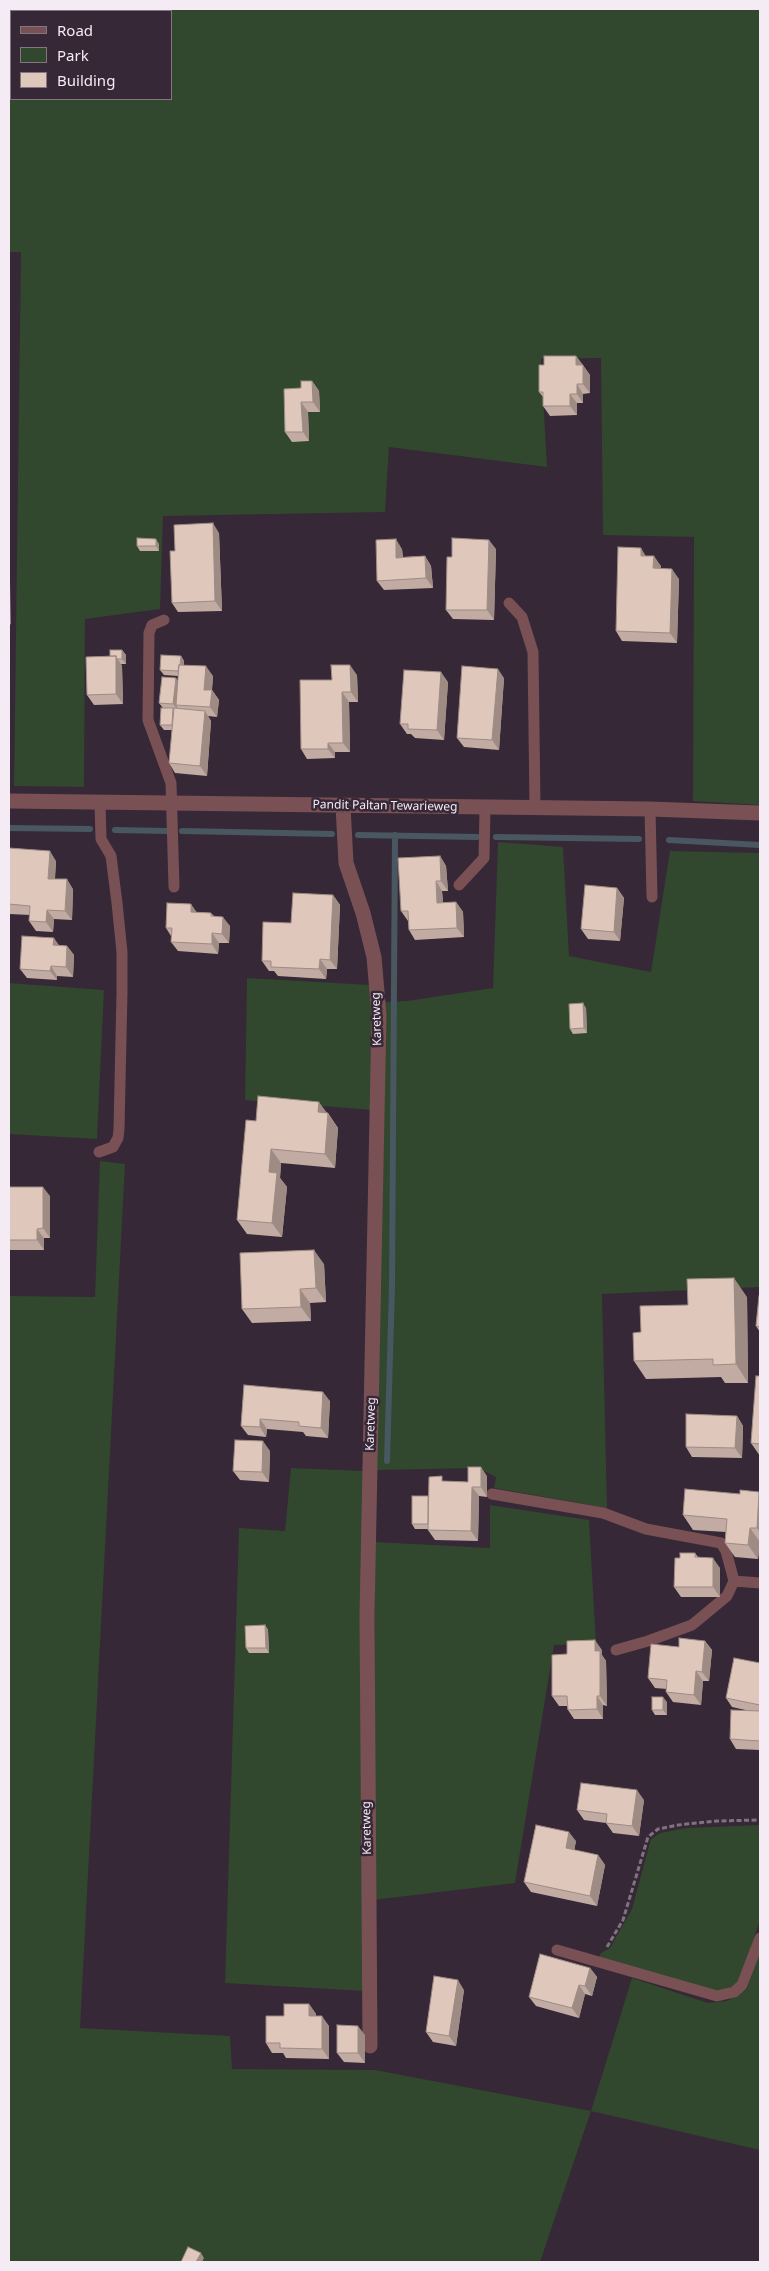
<!DOCTYPE html>
<html>
<head>
<meta charset="utf-8">
<style>
	body { margin:0 }
	#map { position:relative; width:769px; height:2271px; overflow:hidden; background:#362836; font-family:"Noto Sans",sans-serif }
	canvas { display:block }
	.frame { position:absolute; inset:0; border:10px solid #f4ebf4; pointer-events:none }
	.legend { position:absolute; left:10px; top:10px; width:162px; height:90px; box-sizing:border-box; background:#362836; border:1px solid #827682; margin:0; padding:6px 9px; list-style:none; font-size:15px; color:#f4ebf4 }
	.legend li { display:flex; align-items:center; gap:10px; height:25px }
	.legend b { width:25px; border:1px solid #827682 }
</style>
</head>
<body>
<div id="map">
<canvas width="769" height="2271"></canvas>
<div class="frame"></div>
<ul class="legend">
<li><b style="height:6px;background:#795054"></b>Road</li>
<li><b style="height:14px;background:#31472e"></b>Park</li>
<li><b style="height:14px;background:#e0c7bc"></b>Building</li>
</ul>
</div>
<script>
const g = document.querySelector('canvas').getContext('2d');
g.lineJoin = 'round';
function paint(path, color) {
  g.fillStyle = color;
  g.fill(path, 'evenodd');
}
function shape(rows) {
  const path = new Path2D();
  for (const r of rows) {
    path.moveTo(r[0], r[1]);
    for (let i = 2; i < r.length; i += 2) path.lineTo(r[i], r[i + 1]);
  }
  return path;
}
function trace(path, color, width, dash) {
  g.strokeStyle = color;
  g.lineWidth = width;
  g.lineCap = dash ? 'butt' : 'round';
  g.setLineDash(dash || []);
  g.stroke(path);
}
function write(font, color, halo, rows, align = 'center') {
  g.font = font + ' "Noto Sans",sans-serif';
  g.lineWidth = 5;
  g.setLineDash([]);
  g.textBaseline = 'middle';
  g.strokeStyle = halo;
  g.fillStyle = color;
  for (const [text, x, y, turn = 0] of rows) {
    g.save();
    g.translate(x, y);
    g.rotate((+turn || 0) * Math.PI / 180);
    g.textAlign = isNaN(turn) ? turn : align;
    if (halo) g.strokeText(text, 0, 0);
    g.fillText(text, 0, 0);
    g.restore();
  }
}
paint(shape([
	[9,9,760,9,760,805,693,801,694,537,603,535,601,358,541,359,547,467,389,447,385,512,163,516,160,609,85,619,84,787,14,786,21,252,9,252],
	[11,11,171,11,171,99,11,99],
	[498,842,563,847,569,956,651,972,670,851,760,853,760,1287,602,1294,607,1508,494,1488,496,1477,478,1468,377,1470,384,1002,407,1001,493,988],
	[247,978,370,985,374,1010,373,1110,245,1100],
	[9,983,104,990,97,1139,9,1134],
	[100,1161,125,1164,80,2028,230,2036,232,2069,375,2070,591,2111,632,1978,708,2003,727,2001,747,1989,760,1951,760,2150,591,2111,540,2262,9,2262,9,1296,95,1297],
	[291,1468,363,1471,361,1817,364,1991,225,1983,239,1528,285,1531],
	[490,1505,589,1520,596,1644,554,1645,515,1883,373,1900,375,1542,490,1548],
	[760,1825,760,1920,740,1980,733,1986,722,1991,710,1991,599,1957,601,1953,610,1948,632,1909,651,1839,660,1833,687,1828]
]), '#31472e');
trace(shape([
	[9,828,90,829],
	[115,830,168,831],
	[182,831,332,834],
	[358,835,477,837],
	[496,837,639,839],
	[669,840,760,845],
	[387,1461,392,1286,395,835]
]), '#495760', 6);
trace(shape([
	[607,1947,623,1920,648,1837,658,1829,678,1825,717,1821,760,1820]
]), '#7f737f', 3, [5, 2.5]);
trace(shape([
	[509,603,522,617,533,652,535,808],
	[164,620,152,625,149,633,148,720,171,783,174,887],
	[650,809,652,897],
	[459,885,484,858,485,808],
	[99,1152,113,1147,118,1138,119,1129,122,992,122,952,117,903,111,856,101,839,100,803],
	[492,1494,603,1513,646,1529,721,1543,726,1551,734,1581,760,1583],
	[616,1650,648,1641,692,1625,727,1596,734,1581],
	[557,1950,717,1996,734,1992,742,1985,760,1938]
]), '#795054', 11);
trace(shape([
	[9,801,650,809,760,813],
	[343,806,346,863,363,913,374,957,379,1015,367,1615,370,2046]
]), '#795054', 15);
paint(shape([
	[576,356,590,375,590,393,583,394,583,403,577,403,577,415,550,416,543,406,543,397,539,392,544,365],
	[312,381,319,391,320,412,308,412,309,441,292,442,285,432,301,388],
	[219,533,222,611,178,612,172,603,175,551],
	[159,544,159,551,140,551,137,546],
	[402,549,403,557,425,556,431,566,433,588,384,590,377,581],
	[496,549,494,620,453,619,446,610,452,557],
	[646,556,661,566,660,569,679,579,677,643,622,641,616,631],
	[122,650,126,655,126,664,121,664,122,666,123,704,94,705,87,695,110,656],
	[181,656,184,661,184,665,213,676,212,690,219,700,217,717,208,716,211,721,207,776,175,773,169,763,172,730,164,730,160,725,163,708,159,703,178,680,178,676,164,675,160,670],
	[357,675,358,702,349,702,350,752,335,752,335,758,307,759,301,749,332,680],
	[504,678,499,750,464,747,457,738],
	[448,682,444,740,415,738,411,734,407,734,400,724],
	[9,848,56,861,55,879,73,889,72,920,54,919,53,932,36,931,29,921,30,915,9,914],
	[440,856,446,866,448,891,442,891,443,903,456,902,463,912,464,937,415,940,409,930,408,921,401,911],
	[617,888,624,898,620,941,588,939,581,929],
	[333,895,340,905,337,969,327,969,326,979,278,976,274,971,269,971,262,961,291,923],
	[196,912,211,913,214,916,230,926,229,943,219,943,218,954,178,951,171,942,171,936,166,928],
	[58,945,67,946,74,955,73,977,57,976,57,980,27,978,20,969],
	[586,1008,587,1033,573,1034,570,1029],
	[328,1113,338,1128,335,1168,281,1163,280,1178,287,1187,282,1237,247,1234,237,1220,256,1121],
	[9,1187,50,1196,50,1238,44,1238,44,1250,9,1250],
	[324,1264,326,1302,310,1303,311,1321,252,1323,242,1309],
	[760,1296,760,1332,756,1326],
	[747,1297,748,1383,725,1383,721,1377,646,1379,634,1361,641,1332,688,1305],
	[760,1376,760,1456,751,1443],
	[244,1385,330,1401,328,1438,306,1436,303,1432,267,1429,266,1437,248,1435,241,1426],
	[737,1416,743,1426,742,1458,692,1457,686,1447],
	[270,1451,269,1482,240,1480,233,1471],
	[487,1476,487,1497,479,1496,478,1541,435,1540,428,1530,428,1529,415,1529,412,1524,428,1496,445,1481,468,1482],
	[759,1492,760,1493,760,1542,758,1559,735,1557,725,1543,726,1532,693,1530,683,1515,740,1494],
	[695,1553,698,1557,720,1568,720,1597,681,1597,674,1587,680,1558],
	[265,1625,268,1630,269,1653,249,1653,246,1648],
	[705,1641,712,1650,709,1681,703,1681,701,1705,673,1702,666,1692,667,1689,655,1688,648,1678,679,1647],
	[602,1650,602,1655,606,1661,607,1706,603,1705,603,1719,574,1719,568,1710,567,1706,559,1706,552,1696,567,1654],
	[760,1663,760,1750,736,1749,730,1739,750,1711,732,1707,726,1698],
	[667,1702,667,1715,655,1715,652,1710],
	[644,1800,639,1836,613,1833,606,1823,584,1820,577,1810],
	[576,1841,574,1850,598,1855,605,1865,597,1906,531,1892,524,1882],
	[590,1968,597,1977,592,1996,585,1994,579,2018,536,2006,529,1997],
	[464,1990,456,2046,433,2042,426,2032],
	[309,2004,316,2014,316,2016,329,2026,329,2059,286,2058,283,2053,272,2053,266,2043,284,2016],
	[365,2035,365,2063,344,2062,337,2053]
]), '#c1aba2');
paint(shape([
	[576,356,583,365,576,365],
	[583,365,590,375,590,393,583,384],
	[312,381,319,391,320,412,313,402],
	[577,384,583,394,583,403,577,394],
	[9,385,9,386,10,403,9,401],
	[570,394,577,403,577,415,570,406],
	[301,402,308,412,309,441,303,432],
	[9,406,10,409,10,577,9,575],
	[213,523,219,533,222,611,215,601],
	[156,539,159,544,159,551,156,546],
	[396,539,402,549,403,567,396,558],
	[489,540,496,549,494,620,487,610],
	[641,548,647,558,641,556],
	[425,556,431,566,433,588,426,578],
	[654,556,661,566,660,578,653,568],
	[672,569,679,579,677,643,670,633],
	[9,580,10,581,11,625,9,622],
	[122,650,126,655,126,664,122,659],
	[116,656,122,666,123,704,116,694],
	[181,656,184,661,184,676,180,671],
	[350,665,357,675,358,702,351,692],
	[206,666,213,676,211,699,204,690],
	[498,669,504,678,499,750,492,740],
	[441,672,448,682,444,740,437,730],
	[176,678,179,683,176,705,177,706,177,709,173,704],
	[212,690,219,700,217,717,210,707],
	[342,692,349,702,350,752,343,743],
	[205,711,211,721,207,776,200,766],
	[328,743,335,752,335,758,328,749],
	[50,851,56,861,54,888,48,879],
	[440,856,446,866,448,891,441,881],
	[67,879,73,889,72,920,65,911],
	[436,881,442,891,444,913,437,903],
	[617,888,624,898,620,941,614,932],
	[333,895,340,905,337,969,330,960],
	[456,902,463,912,464,937,457,928],
	[191,904,198,914,191,912],
	[47,910,54,919,53,932,46,922],
	[223,917,230,926,229,943,222,934],
	[212,933,219,943,218,954,212,944],
	[54,938,61,948,53,945],
	[67,946,74,955,73,977,66,967],
	[320,959,327,969,326,979,319,969],
	[51,966,57,976,57,980,50,971],
	[583,1003,586,1008,587,1033,584,1028],
	[319,1102,338,1128,335,1168,325,1154,318,1112],
	[271,1149,281,1163,280,1178,287,1187,282,1237,272,1223,269,1172],
	[43,1187,50,1196,50,1238,43,1228],
	[37,1229,44,1238,44,1250,37,1240],
	[314,1250,324,1264,326,1302,316,1288],
	[734,1278,747,1297,748,1383,736,1364],
	[300,1289,310,1303,311,1321,301,1307],
	[323,1392,330,1401,328,1438,321,1428],
	[737,1416,743,1426,742,1458,735,1448],
	[260,1419,267,1429,266,1437,260,1427],
	[263,1441,270,1451,269,1482,262,1472],
	[481,1467,487,1476,487,1497,481,1487],
	[472,1487,479,1496,478,1541,471,1531],
	[759,1492,760,1493,760,1533,757,1528],
	[750,1528,760,1542,758,1559,748,1545],
	[713,1558,720,1568,720,1597,713,1587],
	[265,1625,268,1630,269,1653,266,1648],
	[595,1640,602,1650,602,1655,606,1661,607,1706,600,1696,595,1651],
	[705,1641,712,1650,709,1681,702,1672],
	[696,1671,703,1681,701,1705,694,1695],
	[597,1696,603,1705,603,1719,597,1709],
	[663,1697,667,1702,667,1715,663,1710],
	[637,1790,644,1800,639,1836,632,1826],
	[569,1832,576,1841,573,1858,566,1848],
	[598,1855,605,1865,597,1906,590,1896],
	[590,1968,597,1977,592,1996,585,1986],
	[458,1980,464,1990,456,2046,449,2036],
	[579,1985,585,1994,579,2018,572,2008],
	[309,2004,316,2014,316,2026,309,2016],
	[322,2016,329,2026,329,2059,322,2049],
	[358,2026,365,2035,365,2063,358,2053],
	[201,2253,204,2258,202,2262,196,2262]
]), '#9d8b84');
const building = shape([
	[544,356,576,356,576,365,583,365,583,384,577,384,577,394,570,394,570,406,543,406,543,392,539,392,539,365,544,365,544,356],
	[301,381,312,381,313,402,301,402,303,432,285,432,284,389,301,388,301,381],
	[213,523,215,601,172,603,170,551,175,551,174,525,213,523],
	[137,538,156,539,156,546,137,546,137,538],
	[452,538,489,540,487,610,446,610,447,557,452,557,452,538],
	[396,539,396,558,425,556,426,578,377,581,376,540,396,539],
	[618,547,641,548,641,556,654,556,653,568,672,569,670,633,616,631,618,547],
	[110,650,122,650,122,659,117,659,116,656,110,656,110,650],
	[161,655,181,656,180,665,179,665,178,671,160,670,161,655],
	[116,656,116,694,87,695,86,657,116,656],
	[179,665,206,666,204,690,212,690,210,707,176,705,179,665],
	[331,665,350,665,351,692,342,692,343,743,328,743,328,749,301,749,300,680,332,680,331,665],
	[462,666,498,669,492,740,457,738,462,666],
	[404,670,441,672,437,730,408,729,408,724,400,724,404,670],
	[162,677,176,678,173,704,159,703,162,677],
	[161,708,173,708,172,725,160,725,161,708],
	[174,708,205,711,200,766,169,763,174,708],
	[9,848,50,851,48,879,67,879,65,911,47,910,46,922,29,921,30,906,9,904,9,848],
	[440,856,441,881,436,881,437,903,456,902,457,928,409,930,408,911,401,911,398,858,440,856],
	[585,885,617,888,614,932,581,929,585,885],
	[293,893,333,895,330,960,320,959,319,969,271,967,271,961,262,961,263,922,291,923,293,893],
	[167,903,191,904,191,912,211,913,211,916,223,917,222,934,212,933,212,944,171,942,172,928,166,928,167,903],
	[22,936,54,938,53,945,67,946,66,967,51,966,50,971,20,969,22,936],
	[583,1003,584,1028,570,1029,569,1004,583,1003],
	[258,1096,319,1102,318,1112,328,1113,325,1154,271,1149,269,1172,277,1173,272,1223,237,1220,246,1120,256,1121,258,1096],
	[9,1187,43,1187,43,1228,37,1229,37,1240,9,1240,9,1187],
	[314,1250,316,1288,300,1289,301,1307,242,1309,240,1253,314,1250],
	[734,1278,736,1364,713,1365,713,1359,634,1361,633,1333,641,1332,640,1306,688,1305,687,1279,734,1278],
	[759,1296,760,1296,760,1327,756,1326,759,1296],
	[756,1376,760,1376,760,1444,751,1443,756,1376],
	[244,1385,323,1392,321,1428,299,1426,299,1422,260,1419,260,1427,241,1426,244,1385],
	[686,1414,737,1416,735,1448,686,1447,686,1414],
	[235,1440,263,1441,262,1472,233,1471,235,1440],
	[468,1467,481,1467,481,1487,472,1487,471,1531,428,1530,429,1477,442,1476,442,1481,468,1482,468,1467],
	[685,1489,740,1494,740,1490,759,1492,757,1528,750,1528,748,1545,725,1543,727,1519,683,1515,685,1489],
	[412,1496,428,1496,428,1524,412,1524,412,1496],
	[680,1553,695,1553,695,1557,713,1558,713,1587,674,1587,675,1558,680,1558,680,1553],
	[265,1625,266,1648,246,1648,245,1626,265,1625],
	[679,1638,705,1641,702,1672,696,1671,694,1695,666,1692,667,1680,648,1678,651,1644,679,1647,679,1638],
	[595,1640,595,1651,600,1651,600,1696,597,1696,597,1709,568,1710,567,1696,552,1696,552,1655,567,1654,567,1641,595,1640],
	[734,1658,760,1663,760,1705,726,1698,734,1658],
	[652,1697,663,1697,663,1710,652,1710,652,1697],
	[731,1710,760,1711,760,1741,730,1739,731,1710],
	[581,1783,637,1790,632,1826,606,1823,607,1814,577,1810,581,1783],
	[536,1825,569,1832,566,1848,598,1855,590,1896,524,1882,536,1825],
	[540,1954,590,1968,585,1986,579,1985,572,2008,529,1997,540,1954],
	[434,1976,458,1980,449,2036,426,2032,434,1976],
	[284,2004,309,2004,309,2016,322,2016,322,2049,280,2048,280,2043,266,2043,266,2016,284,2016,284,2004],
	[337,2025,358,2026,358,2053,337,2053,337,2025],
	[188,2247,201,2253,196,2262,181,2262,188,2247]
]);
paint(building, '#e0c7bc');
trace(building, '#9d8b84', 1);
write('12px', '#f4ebf4', '#362836', [
	["Pandit Paltan Tewarieweg",385,806,1],
	["Karetweg",377,1019,-92],
	["Karetweg",371,1424,-88],
	["Karetweg",367,1828,-91]
]);
</script>
</body>
</html>
